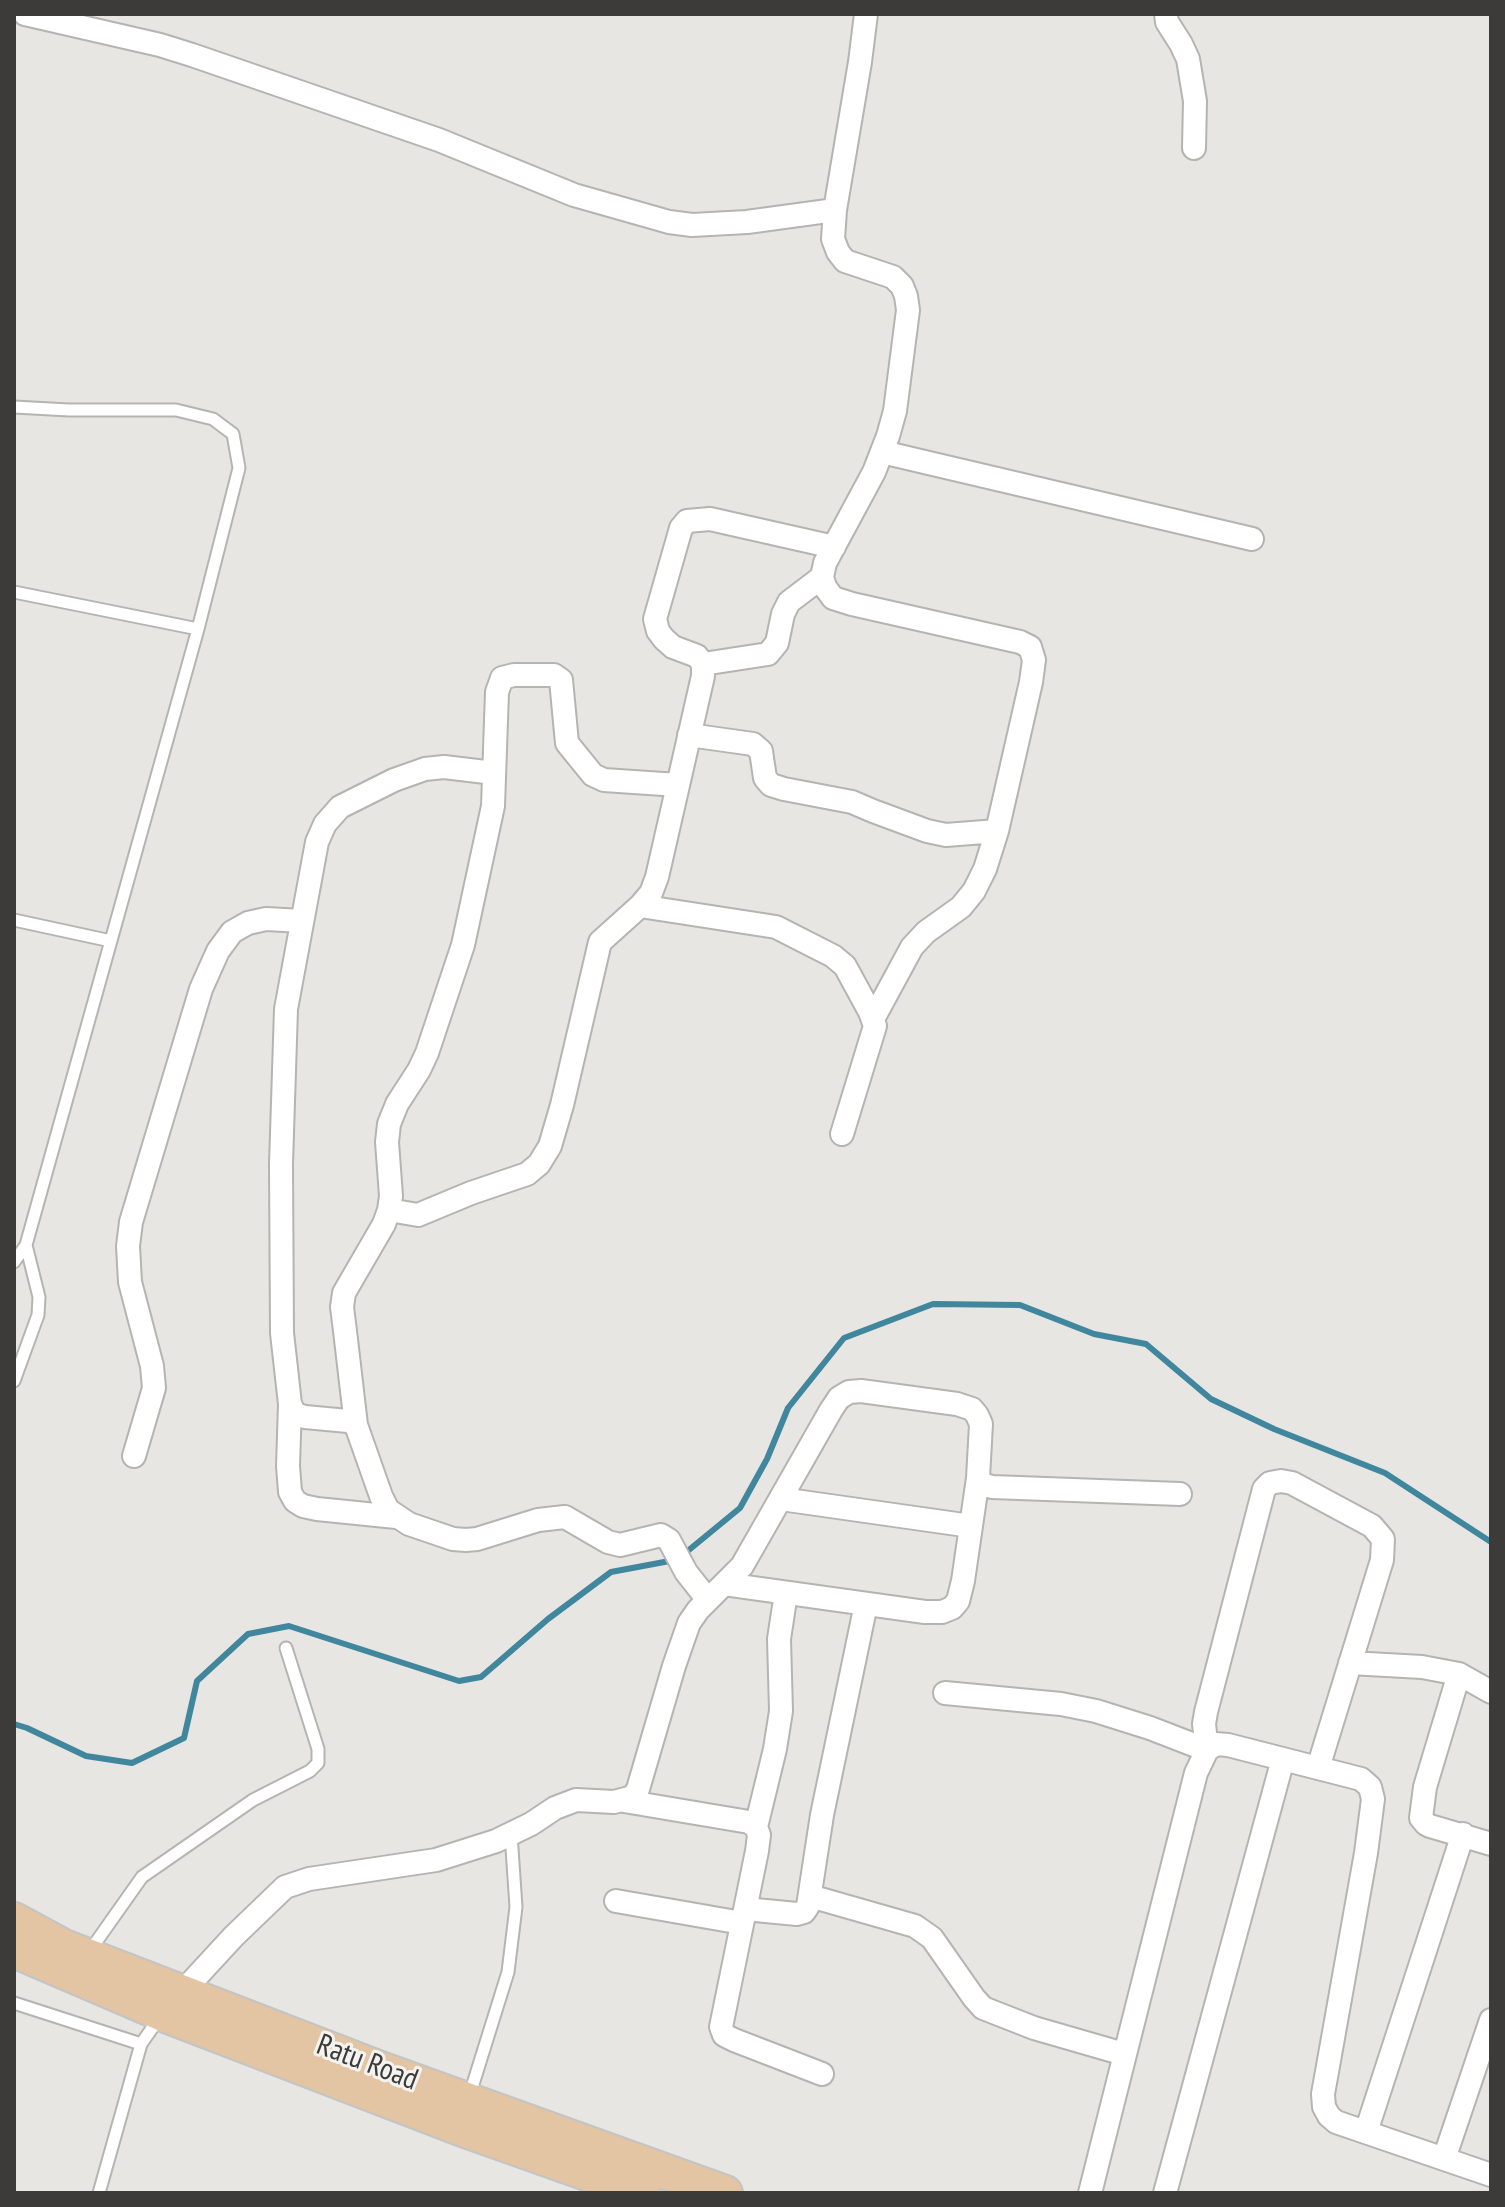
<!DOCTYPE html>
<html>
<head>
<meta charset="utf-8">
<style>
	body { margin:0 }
	#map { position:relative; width:1505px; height:2207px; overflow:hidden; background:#e7e6e2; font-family:"PT Sans Narrow",sans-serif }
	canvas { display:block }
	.frame { position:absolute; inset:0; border:16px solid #3c3b3a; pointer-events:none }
</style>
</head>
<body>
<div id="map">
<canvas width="1505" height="2207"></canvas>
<div class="frame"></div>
</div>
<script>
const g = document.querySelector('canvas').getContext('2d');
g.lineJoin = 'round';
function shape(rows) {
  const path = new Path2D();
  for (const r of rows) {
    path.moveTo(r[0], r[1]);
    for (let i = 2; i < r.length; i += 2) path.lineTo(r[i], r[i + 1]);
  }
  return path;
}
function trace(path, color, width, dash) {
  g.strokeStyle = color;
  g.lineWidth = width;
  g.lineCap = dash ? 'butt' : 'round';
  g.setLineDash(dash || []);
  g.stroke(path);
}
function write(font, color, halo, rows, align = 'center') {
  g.font = font + ' "PT Sans Narrow",sans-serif';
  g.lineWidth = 6;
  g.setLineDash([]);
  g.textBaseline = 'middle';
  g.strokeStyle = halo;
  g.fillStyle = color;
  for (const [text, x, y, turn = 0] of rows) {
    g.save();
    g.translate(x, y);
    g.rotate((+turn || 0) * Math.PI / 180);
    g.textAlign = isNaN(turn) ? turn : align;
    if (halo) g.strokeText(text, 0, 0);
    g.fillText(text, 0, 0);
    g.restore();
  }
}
trace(shape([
	[684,1554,740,1508,767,1459,788,1408,844,1338,933,1304,1020,1305,1094,1334,1146,1344,1211,1399,1274,1429,1385,1473,1491,1542],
	[14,1724,27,1728,86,1756,132,1763,184,1738,197,1681,248,1634,289,1626,459,1681,481,1677,548,1619,611,1572,675,1560]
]), '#40879d', 6);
const lane = shape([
	[14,407,69,410,176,410,213,419,233,434,239,468,198,629,26,1245,14,1262],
	[14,592,198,629],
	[14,920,111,941],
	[14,1381,38,1315,39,1297,26,1245],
	[89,1952,142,1877,253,1800,310,1771,318,1763,318,1749,286,1648],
	[14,2003,141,2044],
	[469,2097,508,1972,516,1907,511,1834],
	[99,2193,141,2044,160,2017]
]);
const street = shape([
	[25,14,160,45,192,55,439,140,574,195,669,222,692,225,747,222,835,210],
	[866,14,860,62,835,210,833,239,838,252,845,261,893,277,902,286,906,296,908,310,895,411,888,436,874,472,825,563,822,577,825,587,833,598,852,604,1020,642,1030,647,1034,660,1031,682,997,831,985,869,974,891,961,907,926,932,912,947,873,1019],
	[1166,14,1167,22,1181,44,1188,59,1195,101,1194,148],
	[882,452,1252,539],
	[703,664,768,654,777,643,783,614,789,602,822,577],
	[689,735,753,744,761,751,765,778,771,785,784,789,852,802,873,811,927,831,946,835,997,831],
	[494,773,444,767,425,769,394,780,340,807,325,824,317,842,286,1009,281,1164,282,1333,290,1404,295,1414,305,1417,348,1421,356,1425,381,1496,388,1510,409,1524,453,1539,466,1540,477,1539,538,1520,565,1517,608,1542,620,1545,661,1535,669,1540,686,1572,708,1600],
	[640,906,776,927,833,956,845,966,870,1012,875,1026,842,1134],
	[389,1210,418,1215,471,1193,527,1174,539,1164,550,1146,562,1105,600,942,640,906,651,893,657,877,703,676,703,664,697,656,673,647,664,639,658,631,655,619,681,528,687,521,710,519,834,547],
	[290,1404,288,1466,290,1492,295,1501,303,1506,317,1509,396,1517],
	[356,1425,345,1331,342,1307,344,1293,384,1224,389,1210,391,1196,387,1142,389,1124,397,1104,419,1070,427,1053,463,945,493,806,497,692,502,678,514,675,554,675,561,680,567,743,593,775,604,780,678,785],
	[134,1456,154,1388,152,1366,130,1282,128,1246,131,1222,201,989,218,951,232,932,248,923,266,919,302,921],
	[781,1499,971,1526],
	[724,1584,925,1612,942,1612,952,1608,958,1601,963,1581,978,1478],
	[1350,1663,1422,1667,1459,1674,1491,1692],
	[1459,1674,1425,1787,1421,1818,1426,1824,1430,1826,1491,1844],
	[945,1693,1061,1704,1096,1711,1150,1728,1207,1750,1204,1724,1206,1712,1264,1489,1270,1483,1281,1481,1292,1483,1372,1526,1383,1539,1382,1560,1318,1768],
	[624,1801,749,1822,756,1827,759,1835,757,1851,721,2027,724,2035,734,2040,822,2074],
	[756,1827,775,1749,781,1711,779,1639,786,1593],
	[810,1896,915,1926,932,1938,974,1998,983,2008,1034,2028,1124,2054],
	[616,1901,742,1923],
	[745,1909,797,1914,804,1912,808,1906,822,1815,866,1604],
	[174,2001,234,1936,285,1887,309,1879,436,1860,496,1841,531,1824,555,1808,576,1800,614,1802,633,1797,638,1789,674,1666,689,1623,698,1610,742,1566,831,1410,839,1398,849,1392,861,1391,957,1404,972,1409,977,1415,981,1424,978,1478,982,1484,992,1487,1180,1494],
	[1366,2132,1463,1834],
	[1444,2159,1491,2020],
	[1090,2193,1196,1773,1207,1750,1216,1744,1228,1745,1361,1779,1370,1787,1373,1799,1366,1853,1323,2094,1324,2107,1329,2116,1336,2122,1491,2175],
	[1165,2193,1283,1759]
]);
const primary = shape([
	[14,1920,64,1947,383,2070,725,2193],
	[14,1950,163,2014,460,2128,643,2193]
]);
trace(lane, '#b5b4b1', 15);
trace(street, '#b5b4b1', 26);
trace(primary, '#c4c4c4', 38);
trace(lane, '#fff', 11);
trace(street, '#fff', 22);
trace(primary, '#e3c5a4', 34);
write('30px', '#3c3b3a', '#f4f3ef', [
	["Ratu Road",367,2063,21]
]);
</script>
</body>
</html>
